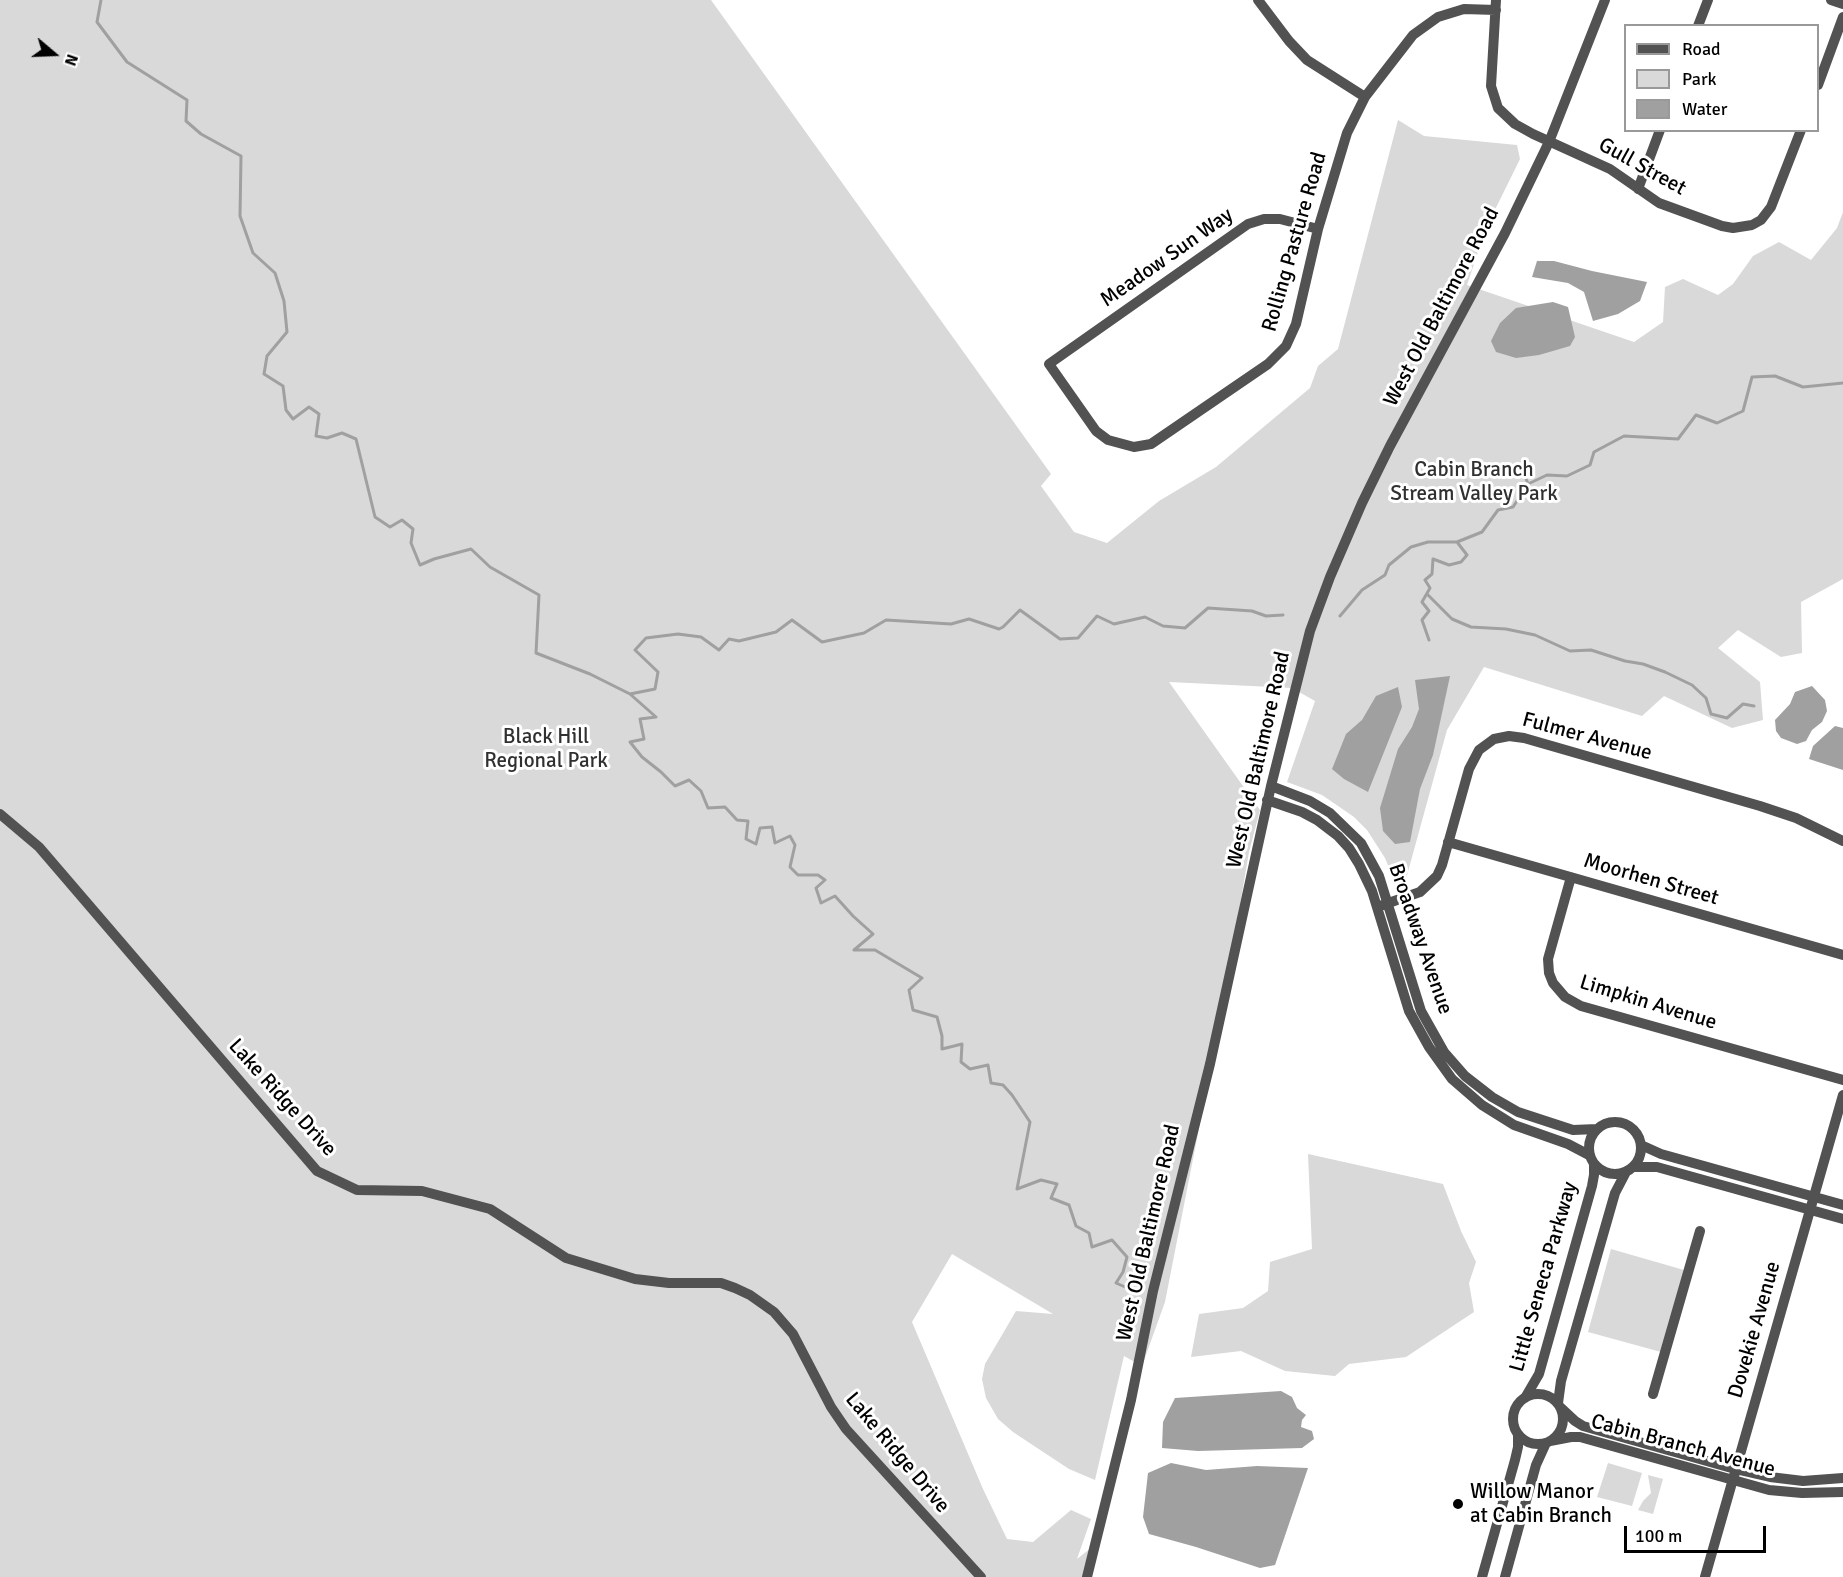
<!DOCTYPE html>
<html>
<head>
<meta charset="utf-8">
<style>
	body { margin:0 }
	#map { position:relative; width:1843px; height:1577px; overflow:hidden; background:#fff; font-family:Signika,sans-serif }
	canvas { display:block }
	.legend { position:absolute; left:1624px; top:24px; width:195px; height:108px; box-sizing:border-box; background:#fff; border:2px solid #999; margin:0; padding:8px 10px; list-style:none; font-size:18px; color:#000 }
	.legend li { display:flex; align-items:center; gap:12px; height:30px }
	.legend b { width:30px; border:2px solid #999 }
	.north { position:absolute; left:24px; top:24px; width:60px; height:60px; -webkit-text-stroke:4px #fff; paint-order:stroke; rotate:109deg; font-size:16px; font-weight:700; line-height:24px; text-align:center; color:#000 }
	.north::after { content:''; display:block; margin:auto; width:21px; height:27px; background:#000; clip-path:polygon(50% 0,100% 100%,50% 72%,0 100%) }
	.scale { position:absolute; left:1624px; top:1526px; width:142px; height:27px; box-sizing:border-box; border:3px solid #000; border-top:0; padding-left:8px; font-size:18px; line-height:21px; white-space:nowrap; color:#000; -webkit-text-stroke:4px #fff; paint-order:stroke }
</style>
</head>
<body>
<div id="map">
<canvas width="1843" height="1577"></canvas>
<ul class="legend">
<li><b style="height:8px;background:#525252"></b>Road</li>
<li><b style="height:16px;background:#d9d9d9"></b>Park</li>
<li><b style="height:16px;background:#a0a0a0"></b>Water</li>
</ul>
<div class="north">N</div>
<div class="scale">100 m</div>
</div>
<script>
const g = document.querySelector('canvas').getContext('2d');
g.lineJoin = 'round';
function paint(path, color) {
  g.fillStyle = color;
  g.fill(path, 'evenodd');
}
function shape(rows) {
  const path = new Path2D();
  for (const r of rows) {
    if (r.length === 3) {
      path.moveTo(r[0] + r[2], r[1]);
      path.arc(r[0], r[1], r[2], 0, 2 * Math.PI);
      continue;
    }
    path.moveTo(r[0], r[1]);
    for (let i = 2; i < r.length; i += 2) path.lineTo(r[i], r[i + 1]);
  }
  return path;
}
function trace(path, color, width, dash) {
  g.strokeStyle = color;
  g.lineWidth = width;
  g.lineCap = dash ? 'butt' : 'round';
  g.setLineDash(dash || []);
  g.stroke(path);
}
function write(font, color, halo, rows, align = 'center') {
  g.font = font + ' Signika,sans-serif';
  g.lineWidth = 6;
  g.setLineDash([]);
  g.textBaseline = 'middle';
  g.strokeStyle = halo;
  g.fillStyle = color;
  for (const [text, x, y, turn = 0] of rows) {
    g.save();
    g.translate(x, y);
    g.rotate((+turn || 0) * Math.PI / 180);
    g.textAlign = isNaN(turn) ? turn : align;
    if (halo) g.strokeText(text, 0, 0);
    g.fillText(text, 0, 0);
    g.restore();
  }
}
paint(shape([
	[0,0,711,0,1051,474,1041,486,1074,532,1107,543,1159,501,1216,467,1310,388,1318,366,1338,349,1398,120,1424,136,1517,145,1520,159,1486,228,1467,285,1634,342,1663,322,1665,287,1683,279,1718,295,1733,284,1753,256,1779,242,1811,260,1837,228,1843,212,1843,579,1801,602,1802,653,1781,657,1738,630,1718,648,1760,682,1763,720,1732,728,1664,696,1642,716,1484,667,1447,730,1401,897,1385,858,1367,830,1354,817,1322,795,1287,782,1315,701,1292,688,1169,682,1260,810,1249,852,1221,1016,1165,1302,1142,1366,1124,1356,1095,1480,1069,1469,1013,1432,998,1419,986,1398,982,1379,985,1364,1016,1311,1053,1314,952,1254,912,1322,983,1489,1007,1539,1033,1542,1071,1510,1091,1519,1077,1559,1091,1548,1084,1577,0,1577],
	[1308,1154,1443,1184,1461,1231,1476,1262,1469,1283,1474,1312,1406,1357,1349,1364,1335,1376,1285,1371,1241,1351,1191,1357,1199,1314,1243,1308,1268,1291,1270,1262,1312,1249],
	[1611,1249,1684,1270,1661,1352,1588,1332],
	[1608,1463,1642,1473,1632,1506,1597,1497],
	[1648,1475,1663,1479,1653,1514,1638,1510,1643,1501,1651,1493]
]), '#d9d9d9');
paint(shape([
	[1537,261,1554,261,1592,271,1647,282,1640,301,1618,314,1593,321,1584,292,1568,283,1532,277],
	[1553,302,1568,307,1575,337,1570,346,1539,355,1516,358,1496,352,1491,341,1500,323,1516,308],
	[1450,676,1433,755,1420,789,1410,842,1395,844,1383,831,1380,808,1398,749,1412,727,1419,709,1415,680],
	[1812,686,1825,700,1827,711,1822,722,1812,730,1806,741,1797,744,1781,738,1776,731,1775,720,1790,704,1795,692],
	[1398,687,1402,707,1368,792,1344,779,1332,769,1346,734,1362,720,1376,696],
	[1835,726,1843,728,1843,770,1809,759,1813,746],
	[1281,1391,1292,1397,1297,1408,1306,1415,1302,1420,1301,1427,1312,1431,1314,1439,1302,1448,1198,1451,1162,1448,1163,1422,1175,1398],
	[1171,1463,1206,1470,1257,1466,1308,1468,1275,1565,1260,1568,1196,1547,1149,1534,1143,1517,1148,1473]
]), '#a0a0a0');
trace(shape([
	[101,0,97,22,127,62,187,100,186,121,201,134,241,156,240,216,253,253,275,273,284,301,287,332,267,356,264,374,283,386,286,410,293,419,309,407,319,414,316,436,327,438,342,433,356,439,375,517,390,527,402,520,413,529,411,543,420,565,434,559,471,549,490,567,539,595,536,653,590,674,630,694,656,717,640,719,644,739,630,742,642,757,661,772,675,786,689,780,701,791,708,808,725,807,737,820,748,821,746,839,756,844,760,828,772,827,775,843,790,836,795,845,790,867,798,875,818,875,825,880,816,888,821,903,835,896,853,916,873,934,854,950,875,950,922,978,909,990,913,1010,937,1017,942,1036,942,1049,962,1044,961,1062,970,1069,988,1065,991,1083,1003,1085,1012,1095,1030,1122,1017,1189,1041,1180,1057,1184,1051,1198,1069,1205,1076,1226,1089,1233,1092,1247,1112,1240,1127,1257,1123,1272,1116,1283,1132,1290],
	[1524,473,1528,484],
	[1427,594,1452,619,1471,627,1506,629,1535,635,1570,651,1591,650,1625,661,1643,664,1665,672,1692,685,1706,698,1711,714,1727,718,1743,704,1754,706],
	[1340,616,1362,590,1385,575,1389,565,1411,547,1428,542,1457,542,1482,532,1498,510,1513,507,1528,484,1547,475,1567,476,1590,465,1594,452,1624,436,1678,439,1696,415,1717,423,1743,411,1752,377,1775,376,1803,387,1843,383],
	[1429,640,1422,620,1429,611,1422,602,1430,588,1425,580,1432,574,1433,559,1449,565,1461,562,1467,555,1457,542],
	[630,694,655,689,658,672,635,650,646,638,678,634,701,637,719,650,729,639,739,641,776,632,792,620,822,642,864,633,886,620,951,624,969,619,999,629,1003,627,1020,610,1060,639,1078,638,1097,616,1114,624,1145,617,1163,626,1185,628,1208,608,1252,611,1266,616,1283,615]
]), '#a0a0a0', 3);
trace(shape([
	[1258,0,1289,41,1307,60,1365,97],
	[1496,0,1491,86,1498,108,1515,124,1533,134,1610,169,1659,203,1722,226,1733,228,1752,225,1761,220,1771,207,1801,130],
	[1831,0,1843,4],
	[1698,26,1708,0],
	[1818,85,1843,17],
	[1638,189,1660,130],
	[1318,229,1280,219,1264,219,1248,224,1049,364,1096,431,1108,440,1134,447,1151,444,1268,364,1286,346,1296,324,1318,229,1347,133,1365,97,1413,35,1438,17,1464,9,1496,10],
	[1271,786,1310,801,1330,813,1361,843,1379,876,1421,1011,1444,1052,1465,1076,1492,1097,1518,1112,1573,1130,1597,1129],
	[1267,800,1302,812,1317,820,1338,836,1349,848,1359,864,1372,891,1409,1011,1429,1047,1452,1079,1482,1105,1514,1125,1568,1144,1589,1155],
	[0,814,39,847,317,1171,357,1190,422,1191,490,1209,566,1258,635,1279,669,1283,721,1283,735,1288,750,1295,774,1312,793,1334,831,1407,846,1429,981,1577],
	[1448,842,1843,955],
	[1571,877,1548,959,1549,973,1553,983,1565,997,1581,1006,1843,1080],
	[1377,907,1420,892,1437,876,1442,865,1469,769,1479,750,1494,739,1509,736,1524,738,1760,806,1796,818,1843,841],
	[1615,1148,26],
	[1641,1145,1661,1154,1843,1205],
	[1634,1167,1657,1167,1843,1219],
	[1653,1394,1700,1231],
	[1538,1419,25],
	[1525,1398,1539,1374,1592,1186,1594,1175,1594,1165],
	[1558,1403,1561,1381,1615,1193,1626,1172],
	[1561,1408,1575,1421,1583,1426,1735,1469,1770,1477,1803,1481,1843,1478],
	[1550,1441,1571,1437,1580,1437,1769,1490,1802,1493,1843,1492],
	[1087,1577,1131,1400,1153,1291,1210,1064,1271,786,1310,631,1330,577,1362,503,1390,446,1505,233,1549,142,1605,0],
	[1482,1577,1515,1460,1518,1447,1518,1434],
	[1505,1577,1536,1465,1546,1443],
	[1705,1577,1843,1095]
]), '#525252', 10);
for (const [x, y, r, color] of [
	[1458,1504,6,"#000"]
]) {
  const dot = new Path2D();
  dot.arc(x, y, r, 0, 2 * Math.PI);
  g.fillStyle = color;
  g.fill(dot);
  trace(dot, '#fff', 2);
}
write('21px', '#000', '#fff', [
	["Gull Street",1642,167,29],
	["Rolling Pasture Road",1295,242,-74],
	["Meadow Sun Way",1167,258,-35],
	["West Old Baltimore Road",1442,307,-62],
	["Fulmer Avenue",1587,737,15],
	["West Old Baltimore Road",1259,760,-77],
	["Moorhen Street",1651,880,16],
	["Broadway Avenue",1420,939,71],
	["Limpkin Avenue",1648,1003,17],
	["Lake Ridge Drive",282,1098,48],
	["West Old Baltimore Road",1149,1233,-77],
	["Little Seneca Parkway",1544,1277,-74],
	["Dovekie Avenue",1755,1330,-74],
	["Cabin Branch Avenue",1683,1446,15],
	["Lake Ridge Drive",897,1453,50]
]);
write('21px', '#303030', '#fff', [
	["Cabin Branch",1474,470],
	["Stream Valley Park",1474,494],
	["Black Hill",546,737],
	["Regional Park",546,761]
]);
write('21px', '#000', '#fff', [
	["Willow Manor",1470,1492],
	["at Cabin Branch",1470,1516]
], 'left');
</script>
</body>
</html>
